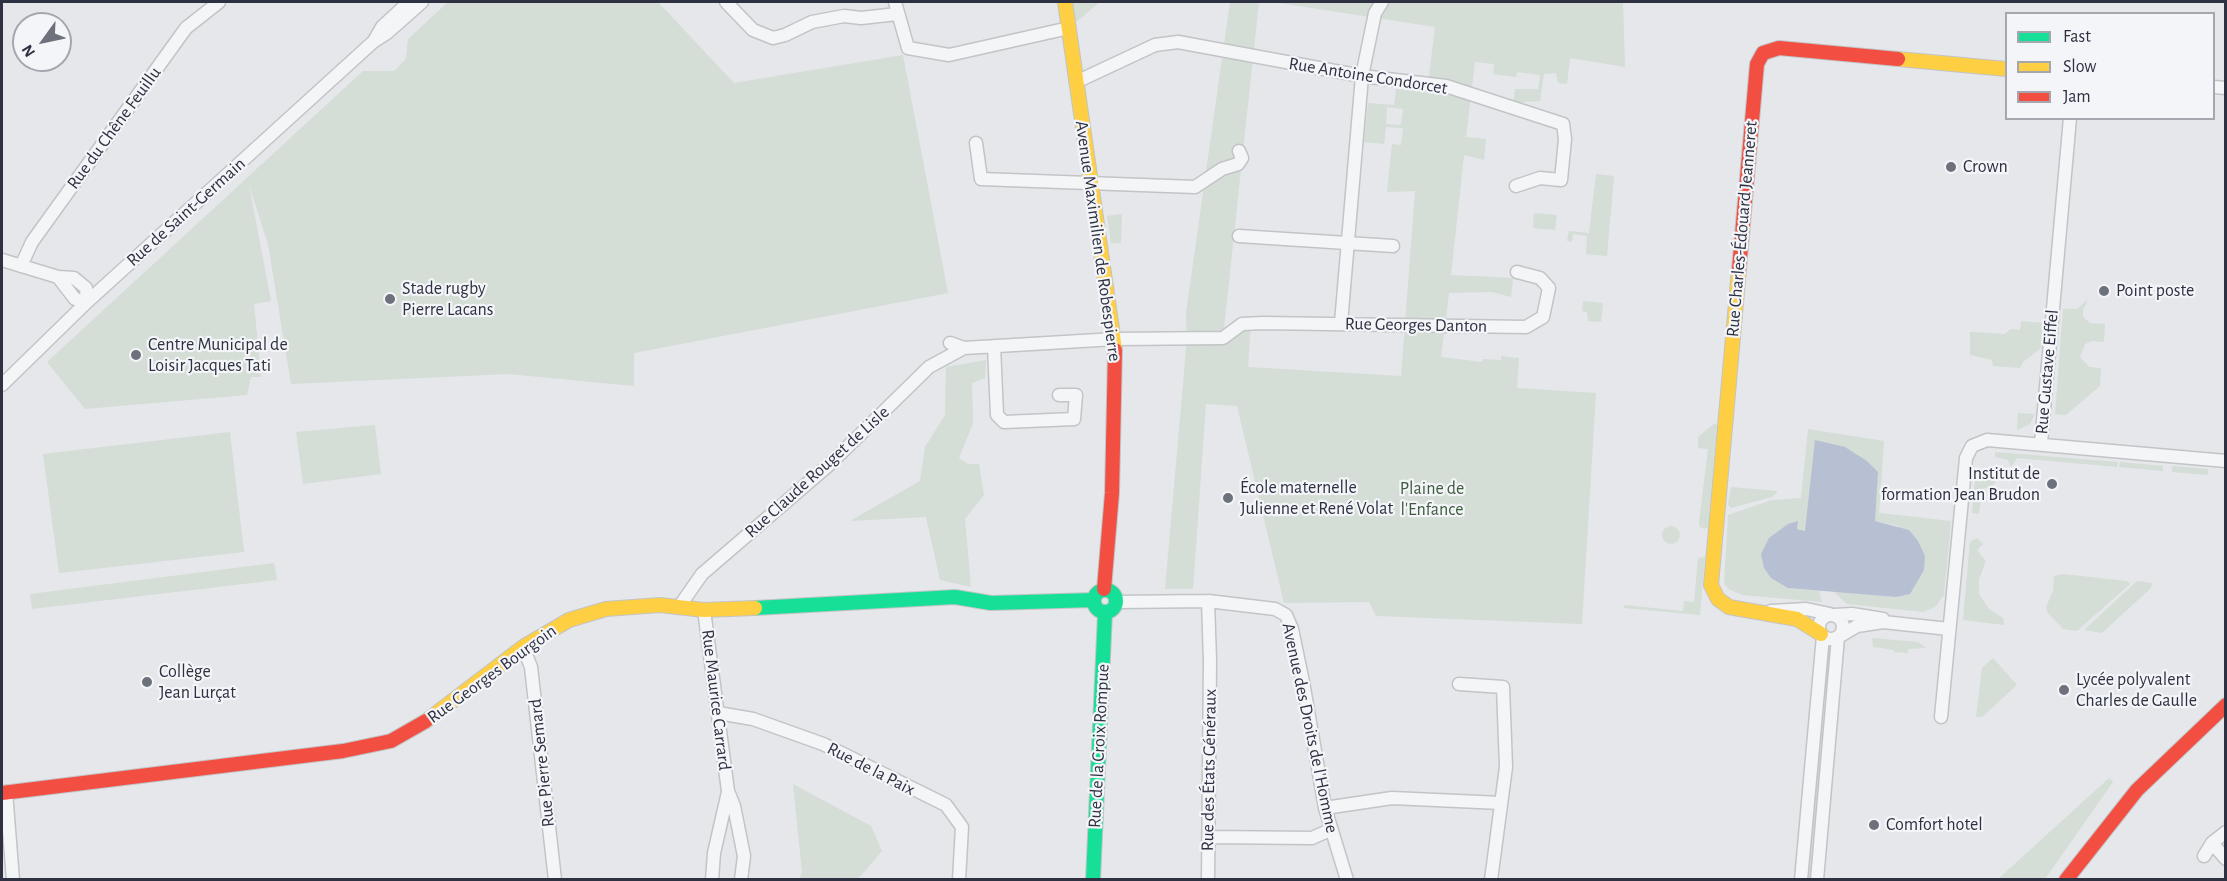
<!DOCTYPE html>
<html>
<head>
<meta charset="utf-8">
<style>
	body { margin:0 }
	#map { position:relative; width:2227px; height:881px; overflow:hidden; background:#e5e7ea; font-family:"Alegreya Sans",sans-serif }
	canvas { display:block }
	.frame { position:absolute; inset:0; border:3px solid #2d3141; pointer-events:none }
	.legend { position:absolute; left:2005px; top:12px; width:210px; height:108px; box-sizing:border-box; background:#f4f5f8; border:2px solid #a4a7af; margin:0; padding:8px 10px; list-style:none; font-size:18px; color:#2d3141 }
	.legend li { display:flex; align-items:center; gap:12px; height:30px }
	.legend b { width:30px; border:2px solid #a4a7af }
	.north { position:absolute; left:12px; top:12px; width:60px; height:60px; box-sizing:border-box; background:#f4f5f8; border:2px solid #a4a7af; border-radius:50%; rotate:237deg; font-size:16px; font-weight:700; line-height:24px; text-align:center; color:#2d3141 }
	.north::after { content:''; display:block; margin:auto; width:21px; height:27px; background:#6d717c; clip-path:polygon(50% 0,100% 100%,50% 72%,0 100%) }
</style>
</head>
<body>
<div id="map">
<canvas width="2227" height="881"></canvas>
<div class="frame"></div>
<ul class="legend">
<li><b style="height:8px;background:#16e098"></b>Fast</li>
<li><b style="height:8px;background:#ffcf43"></b>Slow</li>
<li><b style="height:8px;background:#f24e42"></b>Jam</li>
</ul>
<div class="north">N</div>
</div>
<script>
const g = document.querySelector('canvas').getContext('2d');
g.lineJoin = 'round';
function paint(path, color) {
  g.fillStyle = color;
  g.fill(path, 'evenodd');
}
function shape(rows) {
  const path = new Path2D();
  for (const r of rows) {
    if (r.length === 3) {
      path.moveTo(r[0] + r[2], r[1]);
      path.arc(r[0], r[1], r[2], 0, 2 * Math.PI);
      continue;
    }
    path.moveTo(r[0], r[1]);
    for (let i = 2; i < r.length; i += 2) path.lineTo(r[i], r[i + 1]);
  }
  return path;
}
function trace(path, color, width, dash) {
  g.strokeStyle = color;
  g.lineWidth = width;
  g.lineCap = dash ? 'butt' : 'round';
  g.setLineDash(dash || []);
  g.stroke(path);
}
function write(font, color, halo, rows, align = 'center') {
  g.font = font + ' "Alegreya Sans",sans-serif';
  g.lineWidth = 4.5;
  g.setLineDash([]);
  g.textBaseline = 'middle';
  g.strokeStyle = halo;
  g.fillStyle = color;
  for (const [text, x, y, turn = 0] of rows) {
    g.save();
    g.translate(x, y);
    g.rotate((+turn || 0) * Math.PI / 180);
    g.textAlign = isNaN(turn) ? turn : align;
    if (halo) g.strokeText(text, 0, 0);
    g.fillText(text, 0, 0);
    g.restore();
  }
}
paint(shape([
	[448,2,658,2,734,83,903,55,948,293,634,353,634,386,508,374,291,384,268,244,249,185,271,301,254,304,261,377,251,377,247,395,85,409,47,362,363,71,394,71,406,59,408,39],
	[1065,2,1100,2,1069,28],
	[1230,2,1259,2,1223,337,1251,324,1248,367,1401,376,1415,191,1387,192,1392,144,1401,145,1403,128,1386,127,1384,144,1364,142,1366,122,1368,103,1394,105,1396,89,1427,92,1435,27,1273,2,1623,2,1625,67,1570,58,1567,84,1558,83,1556,73,1544,74,1540,101,1513,103,1515,89,1538,89,1540,75,1517,72,1516,77,1493,74,1494,64,1475,62,1466,137,1486,139,1484,160,1464,155,1451,275,1513,278,1511,297,1492,292,1449,293,1441,357,1482,362,1483,359,1501,360,1501,356,1519,358,1517,388,1596,393,1582,624,1376,616,1369,602,1284,603,1237,406,1206,404,1193,589,1165,589,1187,338,1186,313],
	[1387,107,1403,109,1401,125,1386,124],
	[1596,174,1614,176,1607,256,1586,254,1587,236,1573,234,1572,242,1567,241,1569,231,1589,233],
	[1534,213,1557,215,1555,230,1533,228],
	[1122,214,1121,243,1111,243,1107,216],
	[2088,294,2087,302,2083,310,2083,317,2090,323,2105,324,2104,342,2092,341,2085,344,2080,357,2089,367,2101,368,2100,386,2066,415,2055,414,2063,309,2077,309,2087,300],
	[1583,301,1603,303,1601,322,1588,321,1587,312,1582,311],
	[2021,321,2043,323,2041,348,2023,362,2020,368,1993,366,1992,360,1970,355,1970,332,2005,334,2011,329,2020,330],
	[986,360,985,378,972,383,973,423,959,458,968,464,979,464,984,495,965,519,971,587,940,580,926,517,850,521,920,481,925,447,945,415,946,367],
	[2018,413,2035,414,2030,424,2017,430],
	[1715,423,1717,425,1708,527,1705,529,1700,527,1699,522,1708,449,1698,448,1698,437],
	[375,425,381,474,303,484,296,432],
	[1808,429,1884,441,1879,513,1951,521,1944,595,1935,607,1923,612,1847,604,1833,591,1896,597,1899,526,1875,521,1805,531,1797,529,1788,588,1819,591,1822,602,1742,595,1729,589,1724,584,1728,515,1772,500,1801,498],
	[230,432,244,552,59,573,43,454],
	[1995,452,2118,462,2117,467,2017,458,2011,467,2008,460,1995,457],
	[2120,462,2163,466,2163,471,2119,467],
	[2172,466,2208,469,2208,475,2172,472],
	[1976,468,1985,469,1988,476,1996,482,1992,486,1982,489,1979,514,1972,513],
	[1731,487,1777,491,1777,492,1772,497,1731,508,1728,504],
	[1671,535,9],
	[1977,538,1983,544,1977,550,1986,561,1979,579,1979,594,1989,609,2003,618,2004,625,1963,620,1970,542],
	[1705,557,1700,615,1624,608,1624,605,1683,611,1684,601,1694,602,1698,558],
	[274,563,277,580,32,609,30,594],
	[2063,574,2127,581,2130,584,2077,631,2063,629,2047,612,2046,607,2053,591,2054,576],
	[2137,581,2152,583,2151,588,2102,633,2084,630],
	[1872,638,1918,642,1926,648,1908,649,1908,653,1894,652,1894,650,1873,647],
	[1993,658,2017,685,1982,717,1976,717,1982,668],
	[1825,668,1830,668,1831,673,1825,681,1822,731,1825,735,1824,744,1818,743],
	[1817,753,1825,754,1812,879,1805,880],
	[2109,778,2113,782,2045,879,1998,879],
	[793,784,871,826,882,851,858,879,800,879,802,872]
]), '#d4ddd6');
paint(shape([
	[1815,440,1845,447,1867,461,1878,472,1875,521,1909,530,1918,541,1925,556,1924,570,1910,594,1896,597,1788,588,1771,578,1764,568,1761,554,1769,538,1788,524,1798,521,1797,529,1805,531]
]), '#b7bfd2');
const street = shape([
	[726,2,753,30,773,38,785,35,812,22,844,16,861,18,897,14],
	[895,2,908,48,949,55,1069,28],
	[374,41,382,27,409,2],
	[1076,82,1155,45,1178,42,1362,76,1446,86,1563,124,1565,139,1561,180,1540,178,1516,186],
	[2214,87,2226,88],
	[976,143,981,179,1195,187,1222,169,1238,164,1242,158,1239,151],
	[1239,236,1393,246],
	[2,260,58,277,74,278,86,288,87,302,75,299,58,277],
	[21,266,32,242,186,28,219,2],
	[1341,323,1362,76,1375,13,1382,2],
	[950,343,964,348,1115,339,1223,338,1242,324,1263,323,1526,327,1543,317,1549,288,1540,278,1517,272],
	[994,346,997,415,1004,422,1074,419,1076,395,1059,395],
	[2,385,87,302,373,42,387,33,422,2],
	[2041,443,2070,118],
	[1208,601,1210,661,1208,880],
	[1117,602,1208,601,1275,609,1286,615,1292,629,1303,682,1325,808,1347,880],
	[679,607,702,574,830,464,929,367,964,348],
	[704,610,728,791,734,806,744,856,741,880],
	[1771,611,1806,609,1830,614],
	[1831,627,12],
	[1834,615,1852,614,1883,619],
	[1840,636,1857,626,1883,622,1949,629],
	[523,647,531,667,555,880],
	[1459,684,1503,687,1506,767,1491,880],
	[718,713,753,719,823,744,946,805,962,827,959,880],
	[1941,717,1966,458,1972,446,1987,440,2226,461],
	[6,792,13,880],
	[1325,808,1392,798,1501,803],
	[1209,837,1312,838,1330,830],
	[2212,843,2226,859],
	[2204,856,2212,843,2226,832],
	[712,880,714,853,728,792],
	[1801,880,1823,636],
	[1817,880,1838,637]
]);
const fast = shape([
	[1105,601,11],
	[755,608,955,597,991,603,1094,600],
	[1093,880,1105,613]
]);
const slow = shape([
	[1065,2,1115,350],
	[1898,59,2006,69],
	[1739,269,1711,585,1718,599,1729,607,1797,619,1821,634],
	[426,721,523,647,569,620,606,609,660,605,704,610,755,608]
]);
const jam = shape([
	[1739,269,1757,64,1763,53,1779,48,1898,59],
	[1104,589,1112,493,1115,350],
	[2,793,343,751,391,741,426,721],
	[2066,880,2137,790,2226,705]
]);
trace(street, '#c2c4c6', 15);
trace(fast, '#c2c4c6', 16);
trace(slow, '#c2c4c6', 16);
trace(jam, '#c2c4c6', 16);
trace(street, '#f4f5f6', 12);
trace(fast, '#16e098', 14);
trace(slow, '#ffcf43', 14);
trace(jam, '#f24e42', 14);
for (const [x, y, r, color] of [
	[1951,167,6,"#6d717c"],
	[2104,291,6,"#6d717c"],
	[390,299,6,"#6d717c"],
	[136,355,6,"#6d717c"],
	[2052,484,6,"#6d717c"],
	[1228,498,6,"#6d717c"],
	[147,682,6,"#6d717c"],
	[2064,690,6,"#6d717c"],
	[1874,825,6,"#6d717c"]
]) {
  const dot = new Path2D();
  dot.arc(x, y, r, 0, 2 * Math.PI);
  g.fillStyle = color;
  g.fill(dot);
  trace(dot, '#f4f5f8', 2);
}
write('18px', '#2d3141', '#f4f5f8', [
	["Rue Antoine Condorcet",1368,76,9],
	["Rue du Chêne Feuillu",114,128,-54],
	["Rue de Saint-Germain",186,212,-42],
	["Rue Charles-Édouard Jeanneret",1742,229,-85],
	["Avenue Maximilien de Robespierre",1098,241,82],
	["Rue Georges Danton",1416,325,1],
	["Rue Gustave Eiffel",2047,372,-85],
	["Rue Claude Rouget de Lisle",817,472,-42],
	["Rue Georges Bourgoin",492,674,-36],
	["Rue Maurice Carrard",716,700,83],
	["Avenue des Droits de l'Homme",1310,728,78],
	["Rue de la Croix Rompue",1099,746,-87],
	["Rue Pierre Semard",542,763,-96],
	["Rue de la Paix",871,769,27],
	["Rue des États Généraux",1209,770,-89]
]);
write('18px', '#2d3141', '#f4f5f8', [
	["Crown",1963,167],
	["Stade rugby",402,289],
	["Pierre Lacans",402,310],
	["Point poste",2116,291],
	["Centre Municipal de",148,345],
	["Loisir Jacques Tati",148,366],
	["Institut de",2040,474,"right"],
	["formation Jean Brudon",2040,495,"right"],
	["École maternelle",1240,488],
	["Julienne et René Volat",1240,509],
	["Collège",159,672],
	["Jean Lurçat",159,693],
	["Lycée polyvalent",2076,680],
	["Charles de Gaulle",2076,701],
	["Comfort hotel",1886,825]
], 'left');
write('18px', '#3d5c3c', '#f4f5f8', [
	["Plaine de",1432,489],
	["l'Enfance",1432,510]
]);
</script>
</body>
</html>
